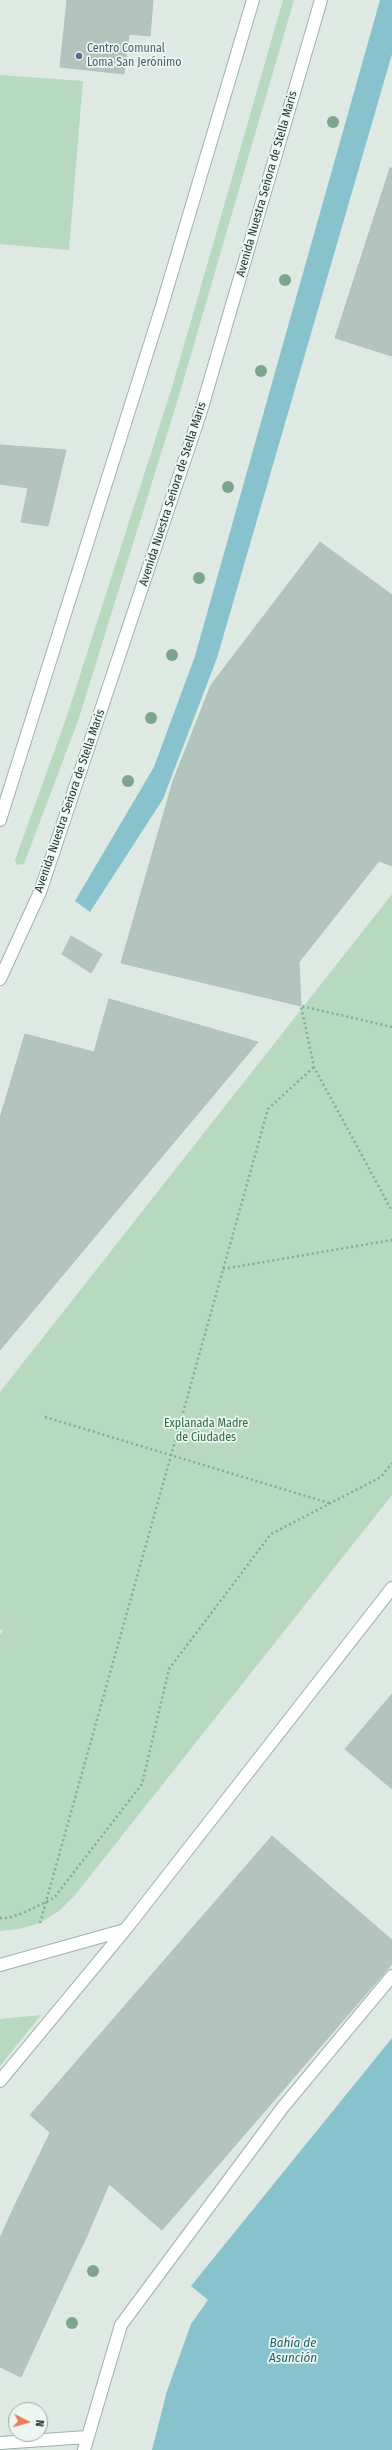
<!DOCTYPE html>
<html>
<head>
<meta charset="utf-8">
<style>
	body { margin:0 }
	#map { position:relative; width:392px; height:2450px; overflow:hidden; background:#dee9e4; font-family:"Fira Sans Condensed",sans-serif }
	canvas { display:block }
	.north { position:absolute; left:8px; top:2402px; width:40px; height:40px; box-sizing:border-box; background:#eef6f2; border:1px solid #9caaa5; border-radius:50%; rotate:96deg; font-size:11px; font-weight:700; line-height:16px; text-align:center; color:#203731 }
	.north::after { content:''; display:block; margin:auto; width:14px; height:18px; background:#ea7c5a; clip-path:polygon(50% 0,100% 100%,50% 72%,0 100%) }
</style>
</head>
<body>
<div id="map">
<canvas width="392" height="2450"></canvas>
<div class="north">N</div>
</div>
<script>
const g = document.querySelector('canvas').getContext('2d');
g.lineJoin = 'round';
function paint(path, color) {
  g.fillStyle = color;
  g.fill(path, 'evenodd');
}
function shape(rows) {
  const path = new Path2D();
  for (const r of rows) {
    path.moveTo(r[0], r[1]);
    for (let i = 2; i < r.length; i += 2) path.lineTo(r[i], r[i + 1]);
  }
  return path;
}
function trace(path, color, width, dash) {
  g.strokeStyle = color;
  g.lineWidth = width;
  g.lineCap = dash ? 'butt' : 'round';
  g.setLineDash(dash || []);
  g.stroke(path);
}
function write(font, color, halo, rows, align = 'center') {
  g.font = font + ' "Fira Sans Condensed",sans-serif';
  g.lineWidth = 3.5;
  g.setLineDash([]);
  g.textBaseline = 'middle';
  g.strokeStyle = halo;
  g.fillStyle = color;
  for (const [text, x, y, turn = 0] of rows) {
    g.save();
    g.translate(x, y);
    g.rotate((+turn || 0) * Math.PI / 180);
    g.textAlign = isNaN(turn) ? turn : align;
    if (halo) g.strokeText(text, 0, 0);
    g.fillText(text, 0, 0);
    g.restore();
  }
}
paint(shape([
	[283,0,294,0,181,389,79,718,24,864,17,865,15,860,67,716,172,387],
	[0,75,83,81,69,250,0,244],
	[392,894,392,1495,75,1895,59,1911,40,1923,19,1929,0,1931,0,1634,3,1631,0,1629,0,1392],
	[41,2015,0,2066,0,2019]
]), '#b7d9c0');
paint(shape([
	[380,0,392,0,392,54,217,658,163,799,90,912,75,901,154,767,195,656],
	[392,2038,392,2450,152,2450,167,2391,191,2324,208,2300,191,2286]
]), '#88c2cc');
const building = shape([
	[67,0,153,0,150,36,129,34,124,74,60,67,67,0],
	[390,168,392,168,392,356,335,338,390,168],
	[0,445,66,450,48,526,21,522,28,488,0,484,0,445],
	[320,542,392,595,392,866,379,861,299,962,301,1006,121,963,173,781,211,685,320,542],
	[71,936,102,954,91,973,62,954,71,936],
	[109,999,258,1042,0,1350,0,1118,25,1034,94,1052,109,999],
	[392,1694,392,1789,345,1749,392,1694],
	[272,1836,392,1940,392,1964,162,2230,30,2115,272,1836],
	[50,2133,109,2184,86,2238,15,2205,50,2133],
	[15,2205,86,2238,56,2301,0,2275,0,2238,15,2205],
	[0,2275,56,2301,21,2377,0,2367,0,2275]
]);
paint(building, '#b3c3bd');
trace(building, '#b1c2ba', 1);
const service = shape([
	[0,2443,87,2437],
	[84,2450,121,2325,283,2107,392,1976]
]);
const minor = shape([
	[0,1965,125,1930],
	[0,2081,125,1930,392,1588]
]);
const tertiary = shape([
	[0,820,161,309,253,0],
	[0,979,40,892,201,411,321,0]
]);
trace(service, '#a1b0ab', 14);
trace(minor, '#a1b0ab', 14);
trace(tertiary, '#a1b0ab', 14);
trace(shape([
	[392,1027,301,1006,314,1067,392,1211],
	[223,1269,392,1240],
	[45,1417,329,1503],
	[0,1918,8,1918,23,1913,54,1898,142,1784,169,1669,271,1534,381,1477,392,1463],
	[40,1923,268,1109,314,1067]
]), '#80ab9d', 2.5, [2, 3]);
trace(service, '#fff', 12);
trace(minor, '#fff', 12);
trace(tertiary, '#fff', 12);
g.fillStyle = '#7da48c';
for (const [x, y] of [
	[333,122],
	[285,280],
	[261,371],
	[228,487],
	[199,578],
	[172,655],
	[151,718],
	[128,781],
	[93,2271],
	[72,2323]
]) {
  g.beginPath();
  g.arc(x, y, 6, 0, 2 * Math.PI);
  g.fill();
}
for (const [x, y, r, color] of [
	[79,56,4,"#5c6f8a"]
]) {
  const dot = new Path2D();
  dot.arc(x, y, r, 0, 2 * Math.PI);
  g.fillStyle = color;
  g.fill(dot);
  trace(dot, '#eef6f2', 1.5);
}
write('12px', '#4e5e75', '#eef6f2', [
	["Centro Comunal",87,49],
	["Loma San Jerónimo",87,63]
], 'left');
write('12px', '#203731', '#eef6f2', [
	["Avenida Nuestra Señora de Stella Maris",267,184,-74],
	["Avenida Nuestra Señora de Stella Maris",173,494,-72],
	["Avenida Nuestra Señora de Stella Maris",70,801,-71]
]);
write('12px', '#2d6c44', '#eef6f2', [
	["Explanada Madre",206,1424],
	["de Ciudades",206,1438]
]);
write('italic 13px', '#1e636f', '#eef6f2', [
	["Bahía de",293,2343],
	["Asunción",293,2358]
]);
</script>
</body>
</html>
